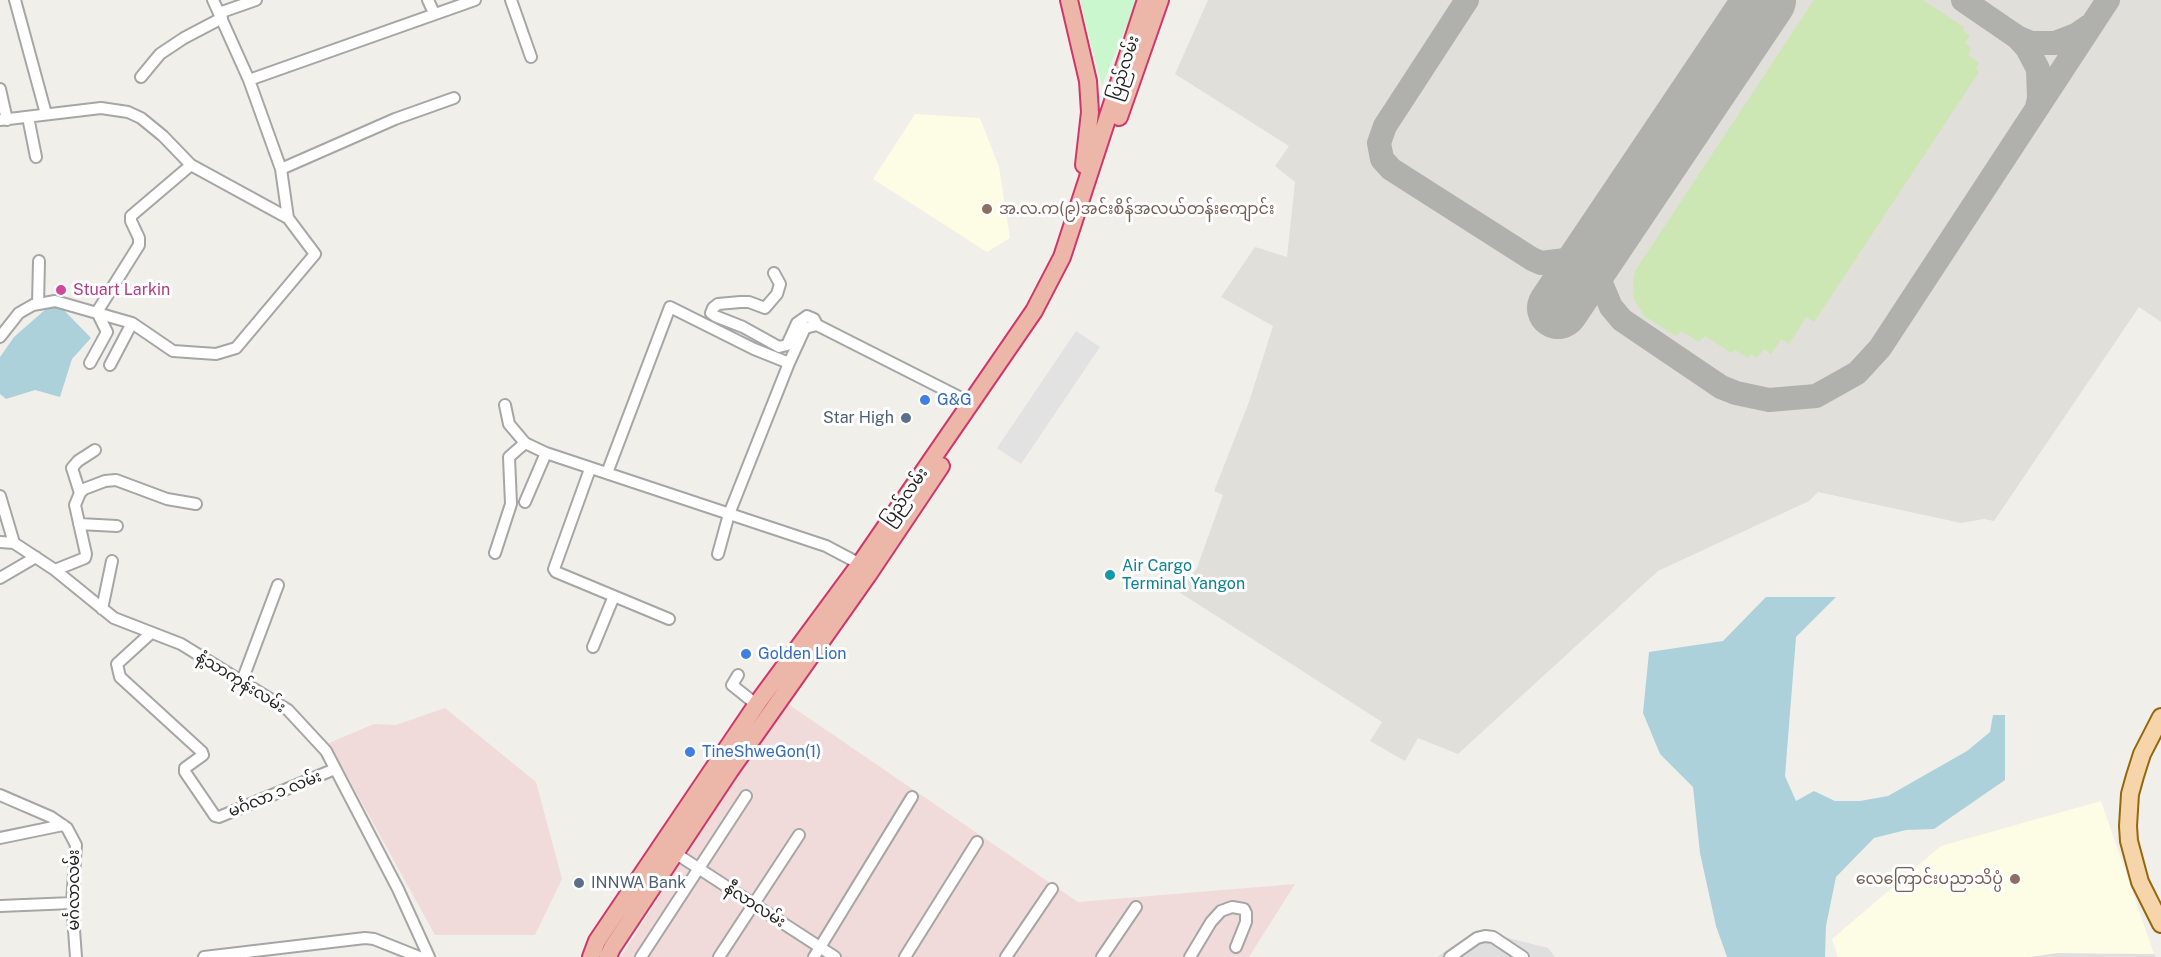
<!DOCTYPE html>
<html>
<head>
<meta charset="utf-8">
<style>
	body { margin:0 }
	canvas { display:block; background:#f1efe9 }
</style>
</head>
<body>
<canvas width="2161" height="957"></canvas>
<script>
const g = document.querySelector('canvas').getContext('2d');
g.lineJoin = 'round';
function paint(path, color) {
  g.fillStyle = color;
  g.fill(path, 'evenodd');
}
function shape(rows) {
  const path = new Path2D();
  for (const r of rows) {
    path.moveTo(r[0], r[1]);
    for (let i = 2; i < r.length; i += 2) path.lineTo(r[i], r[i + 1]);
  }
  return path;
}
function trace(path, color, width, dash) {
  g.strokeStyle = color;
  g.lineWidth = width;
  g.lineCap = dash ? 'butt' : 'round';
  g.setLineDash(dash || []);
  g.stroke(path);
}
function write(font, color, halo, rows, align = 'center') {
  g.font = font + ' "Public Sans","Noto Sans Myanmar",sans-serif';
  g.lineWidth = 6;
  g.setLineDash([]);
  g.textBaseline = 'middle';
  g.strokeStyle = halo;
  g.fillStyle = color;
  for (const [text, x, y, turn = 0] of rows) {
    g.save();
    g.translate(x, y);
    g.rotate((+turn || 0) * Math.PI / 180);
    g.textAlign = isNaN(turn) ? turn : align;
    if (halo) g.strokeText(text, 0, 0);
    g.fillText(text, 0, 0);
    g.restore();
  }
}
paint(shape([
	[1477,930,1548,948,1555,957,1437,957],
	[2057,953,2154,954,2156,957,2030,957]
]), '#e0dfdf');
paint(shape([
	[785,702,1078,902,1295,884,1249,957,621,957,731,782],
	[445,708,536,782,562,879,535,935,435,935,329,743,374,724,396,725]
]), '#f0dbda');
paint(shape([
	[915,114,980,118,999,167,1010,238,987,252,873,179],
	[2101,801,2154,954,2057,953,2030,957,1838,957,1832,939,1941,846]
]), '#fdfde6');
paint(shape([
	[1208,0,2161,0,2161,322,2139,307,1994,521,1984,519,1961,523,1818,492,1809,501,1658,571,1458,754,1418,738,1405,761,1370,741,1382,722,1179,592,1197,568,1223,495,1214,491,1249,402,1273,326,1221,297,1255,247,1287,257,1295,182,1275,166,1289,146,1175,74]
]), '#e0dfda');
paint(shape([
	[1814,0,1923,0,1964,27,1963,31,1970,35,1965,43,1971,48,1968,55,1979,63,1976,69,1979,72,1814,322,1806,317,1789,344,1781,339,1771,354,1764,349,1757,358,1751,354,1748,358,1735,350,1731,353,1705,336,1699,342,1681,331,1676,336,1644,316,1634,299,1633,280,1635,271]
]), '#cde7b4');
paint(shape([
	[1080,0,1137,0,1102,86]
]), '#cbf7cf');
paint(shape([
	[1076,331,1100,347,1021,464,997,448]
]), '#e2e2e2');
paint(shape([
	[55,301,91,338,72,359,60,397,35,390,6,399,0,394,0,357,14,337],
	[1766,597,1836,597,1796,637,1785,776,1796,801,1814,791,1835,801,1860,801,1888,796,1967,751,1990,732,1993,715,2005,715,2005,780,1934,829,1906,830,1874,838,1836,877,1826,926,1825,957,1727,957,1716,926,1700,853,1693,787,1660,754,1643,713,1649,652,1723,641]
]), '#add1db');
trace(shape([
	[1467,0,1385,126,1379,143,1382,159,1391,169,1532,259,1541,263,1574,259,1601,243],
	[1963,0,2017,37,2027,48,2038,69,2039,98,2037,107],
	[2017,37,2031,43,2055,43,2076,35,2089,26],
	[1601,243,1598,270,1601,283,1611,307,1622,320,1721,387,1736,393,1769,400,1816,396,1857,373,1880,348,2108,0]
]), '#b0b0ac', 24);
trace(shape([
	[1558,308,1765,0]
]), '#b0b0ac', 62);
const minor = shape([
	[15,0,46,114],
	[213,0,249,80,281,169,288,218],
	[428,0,434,13],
	[511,0,531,57],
	[219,13,256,0],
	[141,77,160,54,184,38,222,18],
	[249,80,475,0],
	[0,89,7,120],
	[28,117,36,157],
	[0,120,101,108,128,112,141,118,163,136,191,165,288,218,315,254,236,348,216,354,173,351,132,323,55,301,33,305,19,313,0,337],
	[281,169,395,119,454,98],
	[774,273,780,284,777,294,765,308,749,302,740,302,718,304,713,308,711,313,715,316,743,327,779,347,787,345,797,323,807,316,814,319,817,325],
	[38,304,39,261],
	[90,363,107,332,97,312,139,245,139,238,131,221,131,216,191,165],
	[110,365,132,323],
	[505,405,509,424,525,443,546,453,826,546,860,564],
	[590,469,554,569,556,572,669,619],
	[607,473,670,307,754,349,789,363],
	[80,493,72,468,78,461,95,450],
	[0,496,14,543],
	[525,502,546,453],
	[79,524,117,526],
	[0,542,14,543,55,570,114,618,181,644,288,710,326,751,398,889,429,957],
	[495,553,511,504,509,457,525,443],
	[718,554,729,514,789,363,805,328,817,325,971,403],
	[55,570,85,558,86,554,75,505,80,493,84,489,105,481,116,480,167,499,196,504],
	[0,578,36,557],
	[102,609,112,561],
	[151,633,117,664,120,677,202,752,203,755,185,768,185,772,215,816,219,817,335,769],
	[593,647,614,596],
	[738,675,732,685,757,705],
	[242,681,278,585],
	[0,795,51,817,67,828,76,845,72,903,76,957],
	[0,838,63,825],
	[675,853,835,957],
	[0,906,72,903],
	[204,957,365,938,374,939,419,957],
	[641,957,746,796],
	[719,957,799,835],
	[814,957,912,797],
	[905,957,977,842],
	[1006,957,1052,889],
	[1102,957,1136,907],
	[1190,957,1211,922,1221,911,1232,907,1244,909,1246,913,1246,922,1236,947],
	[1450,957,1477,938,1485,936,1493,937,1523,957]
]);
const primary = shape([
	[2161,717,2142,754,2135,776,2130,794,2128,826,2129,841,2140,882,2161,924]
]);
const trunk = shape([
	[1069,0,1088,81,1090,112,1084,165],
	[1119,117,1160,0],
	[591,957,597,941,759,701,860,564,1034,311,1062,257,1146,0],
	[608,957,612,948,729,772,868,575,941,466]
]);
trace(minor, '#a6a6a6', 14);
trace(primary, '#95670b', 20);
trace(trunk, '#d0366a', 20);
trace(minor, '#fff', 10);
trace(primary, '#f6d5aa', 16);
trace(trunk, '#ecb6a8', 16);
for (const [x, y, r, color] of [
	[987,209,6,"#8d6e63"],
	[61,290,6,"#d1479c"],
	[925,400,6,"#3f7fe0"],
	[906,418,6,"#5c6f8a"],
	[1110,575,6,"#0f9aa8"],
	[746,654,6,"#3f7fe0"],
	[690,752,6,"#3f7fe0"],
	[2015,879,6,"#8d6e63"],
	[579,883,6,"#5c6f8a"]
]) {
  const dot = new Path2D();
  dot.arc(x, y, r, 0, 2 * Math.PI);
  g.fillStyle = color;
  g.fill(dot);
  trace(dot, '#fff', 2);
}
write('16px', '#222', '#fff', [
	["ပြည်လမ်း",1124,68,-72],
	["ပြည်လမ်း",905,497,-55],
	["နံ့သာကုန်းလမ်း",241,682,32],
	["မင်္ဂလာ ၁ လမ်း",275,794,-22],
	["မင်္ဂလာလမ်း",74,890,-90],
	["နီလာလမ်း",755,905,33]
]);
write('16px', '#785e54', '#fff', [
	["အ.လ.က(၉)အင်းစိန်အလယ်တန်းကျောင်း",999,209],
	["လေကြောင်းပညာသိပ္ပံ",2003,879,"right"]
], 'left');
write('16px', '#b23c85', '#fff', [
	["Stuart Larkin",73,290]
], 'left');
write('16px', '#366cbe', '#fff', [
	["G&G",937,400],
	["Golden Lion",758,654],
	["TineShweGon(1)",702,752]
], 'left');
write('16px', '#4e5e75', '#fff', [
	["Star High",894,418],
	["INNWA Bank",591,883,"left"]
], 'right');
write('16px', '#0d838f', '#fff', [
	["Air Cargo",1122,566],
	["Terminal Yangon",1122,584]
], 'left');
</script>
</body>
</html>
